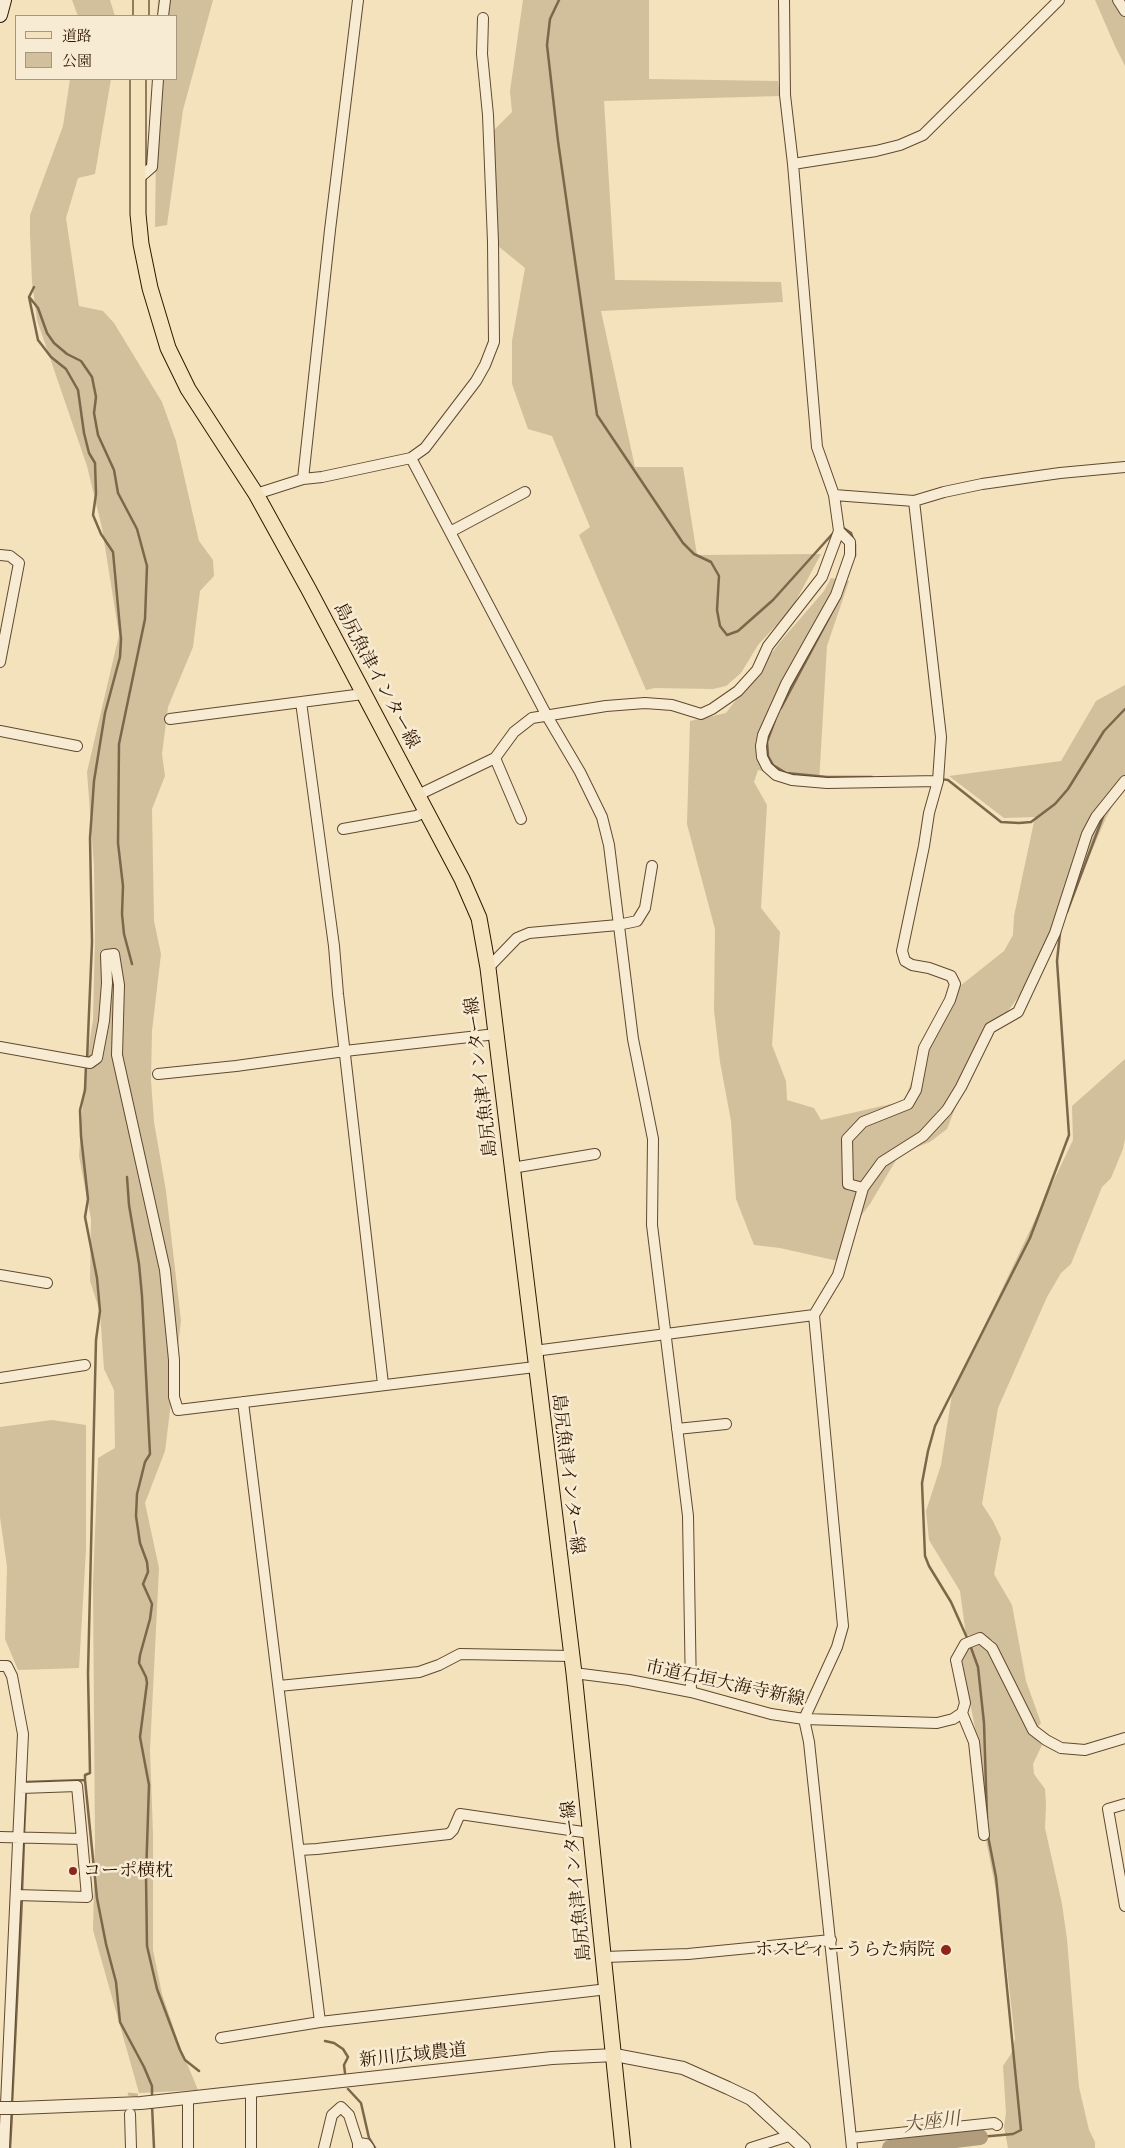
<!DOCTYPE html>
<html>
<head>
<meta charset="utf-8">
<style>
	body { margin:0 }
	#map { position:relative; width:1125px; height:2148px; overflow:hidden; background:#f3e2bc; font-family:"Gentium Book Plus","Noto Serif JP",serif }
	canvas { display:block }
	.legend { position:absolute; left:15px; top:15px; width:162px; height:65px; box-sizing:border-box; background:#f7ecd3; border:1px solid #a7967f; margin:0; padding:6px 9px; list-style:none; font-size:15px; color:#301600 }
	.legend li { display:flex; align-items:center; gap:10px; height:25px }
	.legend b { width:25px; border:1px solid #a7967f }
</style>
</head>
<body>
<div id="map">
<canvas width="1125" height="2148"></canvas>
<ul class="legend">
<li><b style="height:6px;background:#f3e2bc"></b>道路</li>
<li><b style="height:14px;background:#d2bf9c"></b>公園</li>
</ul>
</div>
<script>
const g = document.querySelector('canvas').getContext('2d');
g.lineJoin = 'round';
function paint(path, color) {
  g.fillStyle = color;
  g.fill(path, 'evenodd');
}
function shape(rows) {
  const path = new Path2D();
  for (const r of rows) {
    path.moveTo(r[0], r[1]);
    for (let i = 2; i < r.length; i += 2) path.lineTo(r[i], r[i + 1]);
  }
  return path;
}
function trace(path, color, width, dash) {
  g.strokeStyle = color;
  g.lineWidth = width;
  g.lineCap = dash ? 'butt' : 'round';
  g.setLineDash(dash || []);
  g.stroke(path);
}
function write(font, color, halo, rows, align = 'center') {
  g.font = font + ' "Gentium Book Plus","Noto Serif JP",serif';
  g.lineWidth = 5;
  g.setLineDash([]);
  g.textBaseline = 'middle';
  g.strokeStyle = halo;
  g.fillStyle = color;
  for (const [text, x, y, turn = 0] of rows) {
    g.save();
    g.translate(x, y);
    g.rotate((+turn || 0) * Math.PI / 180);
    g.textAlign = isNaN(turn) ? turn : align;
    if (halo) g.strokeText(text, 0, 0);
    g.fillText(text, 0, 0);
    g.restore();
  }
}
paint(shape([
	[72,0,110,0,115,16,78,16],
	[158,0,213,0,183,110,167,225,155,227,157,79,176,79,176,16,157,16],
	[523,0,649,0,649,79,778,81,780,96,604,101,615,280,781,282,783,302,601,311,635,467,683,467,697,555,821,554,792,608,758,645,741,673,726,686,713,689,655,688,646,690,579,535,590,527,552,436,528,429,512,384,512,341,525,268,498,246,493,131,512,112,510,91],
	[1095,0,1125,0,1125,66,1115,46],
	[70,79,111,79,95,174,78,178,66,218,79,306,103,311,114,323,162,402,176,441,199,541,213,560,214,576,200,591,193,647,168,707,162,754,165,776,152,809,154,921,161,954,152,1031,151,1080,154,1122,166,1191,181,1321,165,1451,145,1503,159,1568,150,1750,153,1834,153,1950,162,1994,179,2044,198,2090,139,2093,93,1930,95,1842,93,1583,98,1458,115,1448,114,1390,104,1369,100,1312,90,1281,91,1219,79,1156,85,1072,93,1020,95,938,94,866,87,772,119,635,102,528,87,466,37,320,32,282,30,233,30,215,63,126],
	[831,578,849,581,827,646,819,783,758,770,754,782,767,805,761,908,780,932,772,1045,786,1081,787,1100,814,1108,821,1120,904,1101,926,1045,955,990,1004,951,1013,935,1014,916,1035,817,1004,818,949,776,1061,761,1096,701,1125,685,1125,782,1106,818,1060,925,1044,943,1023,991,977,1052,947,1129,930,1142,912,1149,896,1160,870,1204,846,1236,838,1261,780,1248,754,1245,736,1199,731,1121,720,1062,714,1010,715,929,687,824,690,721,726,713,780,642,824,591],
	[1125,1059,1125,1139,1123,1149,1111,1178,1102,1187,1071,1264,1061,1273,1047,1297,998,1408,982,1504,993,1521,1001,1538,994,1574,1012,1605,1026,1681,1041,1723,1037,1728,993,1640,966,1635,960,1591,929,1540,926,1511,941,1465,952,1394,1073,1140,1072,1106],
	[52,1420,86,1425,86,1550,79,1668,18,1670,5,1639,7,1567,0,1517,0,1427],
	[979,1641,990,1650,1024,1723,1042,1745,1033,1764,1034,1774,1045,1789,1046,1805,1045,1828,1062,1904,1067,1939,1079,2087,1089,2130,1095,2142,1095,2148,1008,2148,1004,2127,1006,2113,1003,2066,1011,2054,1015,2039,1001,1916,986,1840,978,1744,962,1660,968,1646]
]), '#d2bf9c');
trace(shape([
	[559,0,550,19,547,45,558,141,597,415,683,543,694,554,711,562,719,576,717,610,720,626,727,635,738,631,773,600,835,531],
	[34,287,29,297,38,340,51,357,66,369,78,390,84,433,89,453,95,463,96,494,93,515,101,534,113,552,121,639,120,657,105,713,94,781,90,838,92,942,87,1060],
	[30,298,38,308,47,333,54,343,67,354,81,361,92,377,96,397,94,413,98,435,114,470,118,493,137,529,147,566,145,619,119,744,118,843,123,886,122,914,124,934,132,964],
	[842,527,851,533,853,539],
	[855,556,855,544],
	[781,708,839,599],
	[775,720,767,742,768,756,773,765,786,773,827,777,872,777],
	[940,779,948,780,1001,822,1019,823,1031,822,1055,804,1068,789,1104,731,1125,709],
	[1067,912,1104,814],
	[86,1065,85,1090,80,1110,81,1136,88,1199,85,1217,97,1278,100,1311,96,1340,88,1673,90,1773,85,1775,85,1780,97,1898,106,1944,116,1982,120,2022,144,2067,152,2086,152,2097],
	[127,1177,129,1205,139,1264,142,1296,150,1454,145,1462,137,1494,136,1516,140,1543,147,1562,148,1572,143,1584,152,1604,150,1619,140,1655,139,1663,146,1677,147,1683,140,1737,149,1785,146,1876,147,1946,157,1989,180,2050,185,2060,199,2071],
	[968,1640,951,1602,929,1566,925,1556,922,1483,928,1451,935,1426,1030,1238,1069,1135,1057,961,1060,933],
	[970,1645,978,1667,984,1723,987,1818],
	[26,1784,26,1782,85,1780],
	[24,1834,26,1790],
	[22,1892,24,1840],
	[325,2041,334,2043,343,2049,348,2057,344,2065,345,2073],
	[348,2089,361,2103,369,2138,375,2148],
	[12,2104,22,1897],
	[152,2105,154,2148],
	[980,2137,1013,2134,1021,2130,996,1877,988,1836],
	[10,2148,12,2112]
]), '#7d674a', 2.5);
trace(shape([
	[890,2148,980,2137]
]), '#b19d7c', 16);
trace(shape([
	[131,2111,133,2093]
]), '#ccb996', 10, [10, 5]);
const minor = shape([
	[1118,0,1125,11],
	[163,16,165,0],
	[793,164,876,151,900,145,923,135,1059,0],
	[137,180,152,167,158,79],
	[411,458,547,716,580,772,602,817,609,845,633,1039,653,1139,652,1225,688,1516,691,1692],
	[303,479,330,230,358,0],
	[256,494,303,479,322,477,411,458,425,448,476,381,485,365,494,342,493,242,488,115,482,54,483,18],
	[834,495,914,501,944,492,982,484,1060,473,1125,467],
	[839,531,850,542,850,555,836,595,786,684,763,735,761,746,762,757,767,767,776,775,792,780,827,783,938,781],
	[450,532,525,492],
	[0,555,10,556,19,563,0,662],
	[301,702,334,946,338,994,383,1384],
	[170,719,363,694],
	[0,731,77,746],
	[495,758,521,819],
	[418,795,495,758,514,732,532,718,606,706,645,703,672,705,701,714,712,709,738,691,757,670,768,646,822,577,839,531,834,495,817,447,793,164,785,95,784,0],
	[343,829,416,816,427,811],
	[488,968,517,938,529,933,618,925,637,921,645,908,652,866],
	[0,1047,90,1063,97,1058,104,1021,107,983,106,955,114,954,119,985,117,1055,165,1270,174,1360,174,1397,178,1410,535,1367],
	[158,1074,236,1066,345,1051,496,1034],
	[512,1168,595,1154],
	[863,1188,848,1184,847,1139,863,1122,908,1104,916,1090,924,1048,950,1000,955,984,951,976,929,968,912,965,905,961,902,951,924,846,929,813,938,781,941,737,914,501],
	[0,1275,47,1283],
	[534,1351,814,1315],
	[0,1378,85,1365],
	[243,1402,320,2022,608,1989],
	[677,1429,726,1424],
	[0,1666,7,1666,12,1676,23,1734,4,2148],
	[574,1673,629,1680,691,1692,771,1714,804,1719,937,1723,953,1719,962,1713,965,1703,956,1660,965,1644,980,1638,992,1648,1033,1730,1046,1740,1061,1748,1085,1750,1125,1738],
	[279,1686,419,1672,439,1665,460,1654,571,1656],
	[962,1713,974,1742,984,1835],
	[21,1788,77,1786,82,1839],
	[1125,1804,1108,1809,1125,1906],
	[0,1837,82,1839,87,1897,16,1895],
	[299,1850,317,1849,449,1834,453,1830,460,1814,590,1833],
	[605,1957,688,1954,831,1940],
	[221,2038,320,2022],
	[251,2091,251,2148],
	[188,2099,188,2148],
	[130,2114,131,2148],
	[851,2138,994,2123,997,2125],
	[324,2148,332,2115,341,2107,349,2115,358,2143],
	[358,2148,358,2143,366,2144,369,2148],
	[751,2148,792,2135],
	[852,2148,809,1742,804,1719,837,1647,843,1626,814,1315,838,1275,863,1188,882,1162,923,1136,947,1110,961,1087,990,1028,1018,1012,1055,933,1087,834,1096,817,1125,781]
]);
const tertiary = shape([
	[18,2108,141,2103,552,2058,615,2055,683,2068,728,2088,751,2099,804,2148]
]);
const secondary = shape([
	[0,15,4,0]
]);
const primary = shape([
	[141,16,141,0],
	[138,79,138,214,141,244,150,288,168,348,188,389,256,494,309,590,462,879,479,918,488,968,574,1673,623,2148]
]);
trace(minor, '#61492f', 12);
trace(tertiary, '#61492f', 14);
trace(secondary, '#301600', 16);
trace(primary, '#301600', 17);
trace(minor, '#f7ecd3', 10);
trace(tertiary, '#f7ecd3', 12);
trace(secondary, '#f7ecd3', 14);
trace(primary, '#f3e2bc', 15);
const tertiaryBridge = shape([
	[0,2108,18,2108]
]);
trace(tertiaryBridge, '#61492f', 14, []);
trace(tertiaryBridge, '#f7ecd3', 12);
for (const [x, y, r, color] of [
	[73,1871,5,"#8f2418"],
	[946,1950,6,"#8f2418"]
]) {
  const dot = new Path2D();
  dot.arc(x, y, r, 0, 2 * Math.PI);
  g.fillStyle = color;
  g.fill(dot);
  trace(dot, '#f7ecd3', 2);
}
write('18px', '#301600', '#f7ecd3', [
	["島尻魚津インター線",376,676,62],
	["島尻魚津インター線",482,1077,-97],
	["島尻魚津インター線",567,1474,83],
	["市道石垣大海寺新線",725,1684,12],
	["島尻魚津インター線",577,1881,-96],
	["新川広域農道",413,2056,-6]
]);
write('18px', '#301600', '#f7ecd3', [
	["コーポ横枕",83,1871],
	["ホスピィーうらた病院",935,1950,"right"]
], 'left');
write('italic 19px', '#644c32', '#f7ecd3', [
	["大座川",932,2123,-7]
]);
</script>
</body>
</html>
